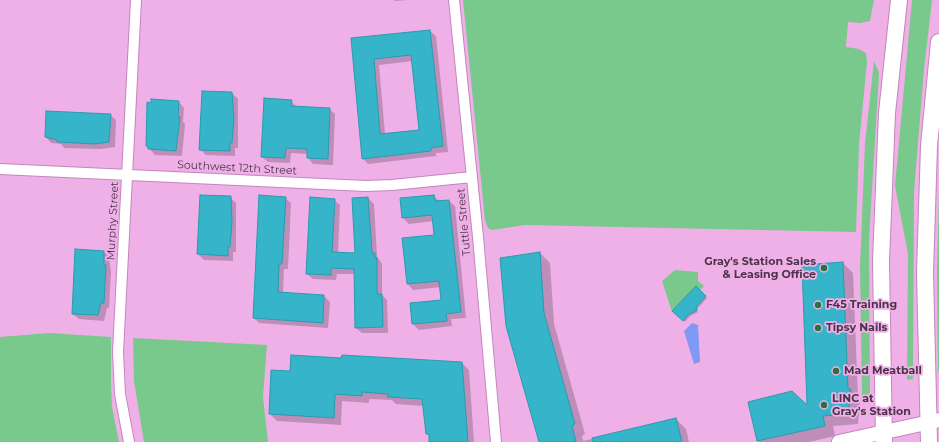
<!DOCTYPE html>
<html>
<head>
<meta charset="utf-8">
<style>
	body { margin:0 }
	canvas { display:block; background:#eeb0e6 }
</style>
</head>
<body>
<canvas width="939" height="442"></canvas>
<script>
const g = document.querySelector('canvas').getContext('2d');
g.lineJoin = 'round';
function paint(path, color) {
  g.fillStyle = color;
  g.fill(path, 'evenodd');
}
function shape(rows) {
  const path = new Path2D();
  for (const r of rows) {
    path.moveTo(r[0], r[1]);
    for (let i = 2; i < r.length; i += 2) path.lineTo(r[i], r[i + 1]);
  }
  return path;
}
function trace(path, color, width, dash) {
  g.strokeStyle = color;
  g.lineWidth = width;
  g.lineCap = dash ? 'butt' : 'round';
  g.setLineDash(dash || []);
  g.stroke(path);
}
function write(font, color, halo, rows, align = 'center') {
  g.font = font + ' Montserrat,sans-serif';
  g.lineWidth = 3.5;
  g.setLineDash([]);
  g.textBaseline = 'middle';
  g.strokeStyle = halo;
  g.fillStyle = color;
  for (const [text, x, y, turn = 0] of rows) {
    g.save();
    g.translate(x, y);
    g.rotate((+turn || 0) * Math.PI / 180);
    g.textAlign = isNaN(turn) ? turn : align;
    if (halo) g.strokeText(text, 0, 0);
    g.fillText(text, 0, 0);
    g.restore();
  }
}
paint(shape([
	[463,0,874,0,870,21,860,23,848,22,846,47,859,49,866,53,867,62,859,144,856,232,525,225,492,230,488,228,485,220],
	[912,0,932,0,924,69,914,192,913,379,907,380,908,254,895,186],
	[874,61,879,73,869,240,870,397,862,397,860,266,865,144],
	[939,193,939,372,938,372,937,270],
	[675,270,698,272,698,281,704,286,700,290,696,286,672,312,662,281],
	[49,333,111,337,111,383,112,407,119,442,0,442,0,337],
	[133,338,267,345,263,397,268,442,144,442,134,381]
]), '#79c98c');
paint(shape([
	[692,323,698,325,700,362,694,364,684,331]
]), '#7f99f4');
paint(shape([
	[394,0,408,0,395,1],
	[430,31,436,36,448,152,436,153,436,156,368,164,363,158,353,39],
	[413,61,420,131,385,134,379,65],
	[232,93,238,99,238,148,235,148,235,156,206,155,200,149],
	[291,101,297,107,329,109,335,114,333,165,313,164,308,158,308,154,291,153,290,163,268,162,262,157],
	[179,102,184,108,183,122,185,124,182,156,155,155,147,146],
	[110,115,116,120,115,147,101,149,64,148,61,144,51,143,46,137],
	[434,196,440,202,449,201,455,206,466,318,451,319,452,326,419,330,413,324,411,304,442,301,441,287,413,290,408,284,403,239,435,236,434,221,409,224,403,218,402,199],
	[230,197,236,203,236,252,233,252,233,261,204,260,198,254],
	[285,198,291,203,288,269,284,269,283,293,324,296,330,302,328,328,259,323,254,318],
	[368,198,374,204,377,256,382,264,382,295,387,300,388,333,362,333,356,328,355,274,337,274,336,280,313,279,307,274,334,200,340,205,338,253,356,254],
	[103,251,109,257,111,272,109,308,107,308,104,321,79,319,73,314],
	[540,253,550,263,554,324,585,434,582,436,583,441,676,419,686,429,689,442,540,442,501,259],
	[843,263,853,273,858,398,860,400,858,424,833,426,835,436,809,442,759,442,750,403,808,408],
	[696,287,707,298,697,309,698,312,690,316,685,322,674,311],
	[462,363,469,370,474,442,431,442,430,437,427,433,424,406,396,404,392,400,369,399,369,403,342,401,341,425,277,421,270,414,291,372]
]), '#0003');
const building = shape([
	[430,30,443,146,431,148,431,151,362,159,351,38,430,30],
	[411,55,419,130,380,134,374,59,411,55],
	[202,91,232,92,234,118,232,143,230,143,230,151,199,150,202,91],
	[264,98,292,100,291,106,330,108,328,159,307,158,307,149,286,148,285,158,261,157,264,98],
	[151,99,179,101,178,117,180,117,176,151,148,149,148,146,146,146,147,102,151,103,151,99],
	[46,111,111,114,109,142,95,144,57,142,57,140,45,137,46,111],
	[200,195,231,196,232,222,230,247,228,247,228,256,197,254,200,195],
	[259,195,286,197,282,264,279,264,278,292,324,295,323,323,253,318,259,195],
	[434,195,435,201,449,200,461,312,446,314,447,321,412,324,410,303,441,300,439,281,407,284,402,238,434,235,432,215,402,218,400,198,434,195],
	[310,197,335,199,332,252,355,253,352,198,368,197,372,253,375,253,375,257,377,258,377,294,382,294,383,327,355,328,354,269,331,268,331,275,306,274,310,197],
	[75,249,104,251,104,265,106,265,104,303,101,303,98,315,72,314,75,249],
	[540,252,544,313,575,424,572,426,576,442,539,442,506,326,500,258,540,252],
	[843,262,848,389,851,389,848,414,823,416,825,426,757,441,748,402,792,391,807,405,802,265,843,262],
	[696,286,706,296,696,307,697,310,688,315,683,321,672,311,696,286],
	[291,355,341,358,342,355,462,362,468,442,429,442,429,434,426,434,422,399,388,397,388,394,362,392,362,396,335,394,334,418,269,414,271,370,290,371,291,355],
	[676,418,682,442,593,442,592,438,676,418]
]);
paint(building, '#36b4c9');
trace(building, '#299bad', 1);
const street = shape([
	[454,0,478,237,496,442],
	[0,169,366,186,392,185,472,177],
	[129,442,120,394,118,352,136,0]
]);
const secondary = shape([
	[839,442,939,420]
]);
const primary = shape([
	[884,442,881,261,887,113,899,0],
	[929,442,925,272,929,146,939,42]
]);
trace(street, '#c287bb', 12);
trace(secondary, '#c287bb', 16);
trace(primary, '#c287bb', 18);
trace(street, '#fff', 10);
trace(secondary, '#fff', 14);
trace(primary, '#fff', 16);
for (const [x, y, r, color] of [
	[824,268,4,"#297240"],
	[818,305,4,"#297240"],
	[818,328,4,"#297240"],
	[836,371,4,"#297240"],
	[824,405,4,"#297240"]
]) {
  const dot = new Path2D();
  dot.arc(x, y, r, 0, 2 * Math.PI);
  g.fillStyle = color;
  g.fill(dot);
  trace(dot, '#eeb0e6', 1.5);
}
write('11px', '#4c3349', '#eeb0e6', [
	["Southwest 12th Street",237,168,3],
	["Murphy Street",113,221,-87],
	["Tuttle Street",464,222,-95]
]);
write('bold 11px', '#4c3349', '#eeb0e6', [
	["Gray's Station Sales",816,262,"right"],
	["& Leasing Office",816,275,"right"],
	["F45 Training",826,305],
	["Tipsy Nails",826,328],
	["Mad Meatball",844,371],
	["LINC at",832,399],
	["Gray's Station",832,412]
], 'left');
</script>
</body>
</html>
